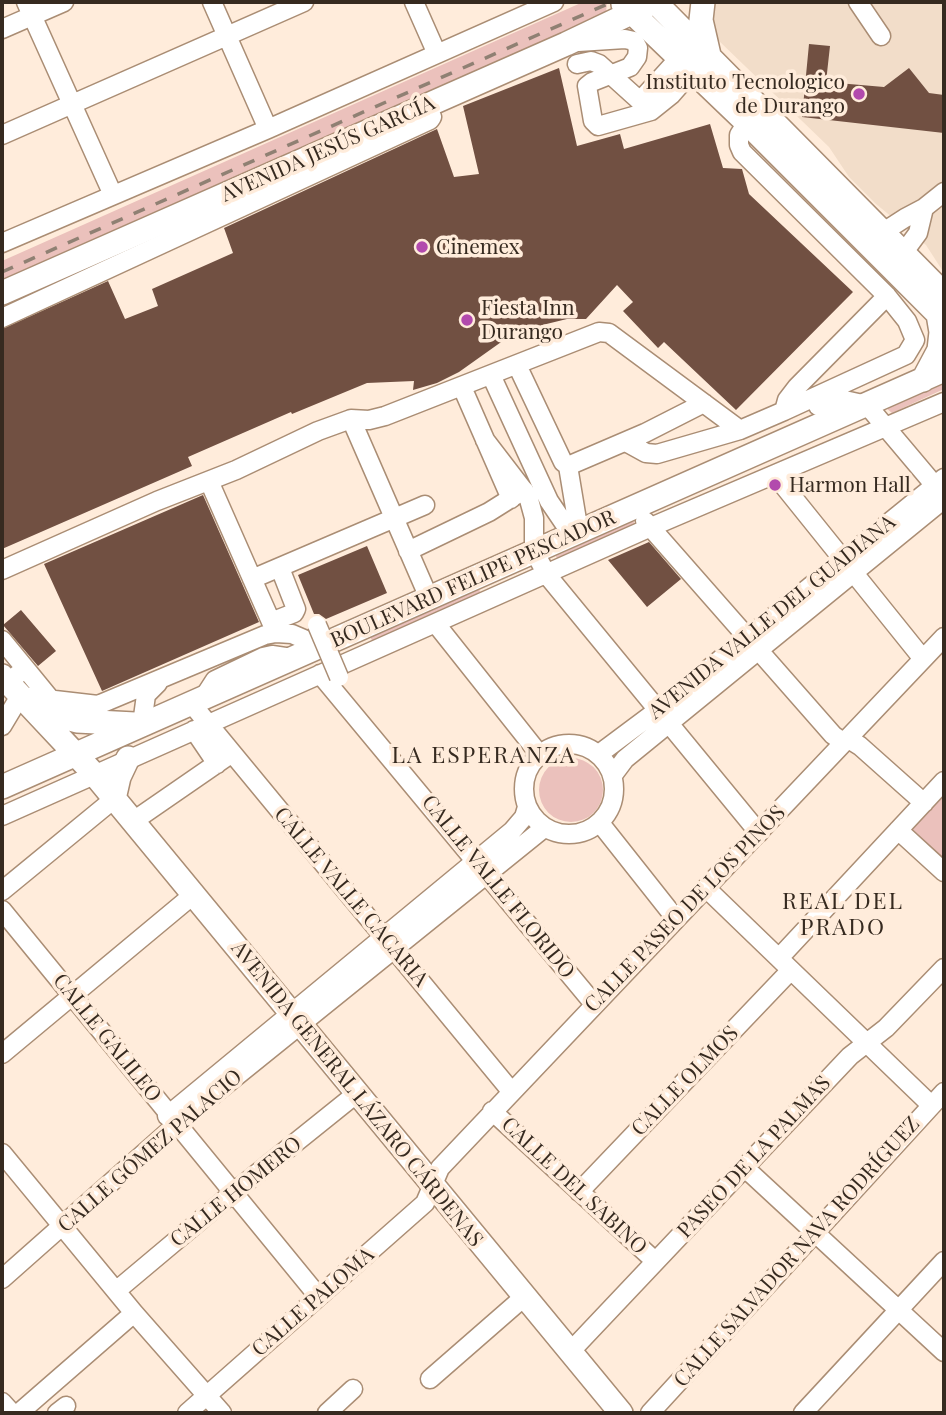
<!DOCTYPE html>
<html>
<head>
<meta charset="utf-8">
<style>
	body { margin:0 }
	#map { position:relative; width:946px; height:1415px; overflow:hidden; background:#ffecdb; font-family:"Playfair Display",serif }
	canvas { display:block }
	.frame { position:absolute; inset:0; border:4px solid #362a20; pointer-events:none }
</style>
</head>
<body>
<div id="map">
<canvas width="946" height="1415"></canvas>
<div class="frame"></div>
</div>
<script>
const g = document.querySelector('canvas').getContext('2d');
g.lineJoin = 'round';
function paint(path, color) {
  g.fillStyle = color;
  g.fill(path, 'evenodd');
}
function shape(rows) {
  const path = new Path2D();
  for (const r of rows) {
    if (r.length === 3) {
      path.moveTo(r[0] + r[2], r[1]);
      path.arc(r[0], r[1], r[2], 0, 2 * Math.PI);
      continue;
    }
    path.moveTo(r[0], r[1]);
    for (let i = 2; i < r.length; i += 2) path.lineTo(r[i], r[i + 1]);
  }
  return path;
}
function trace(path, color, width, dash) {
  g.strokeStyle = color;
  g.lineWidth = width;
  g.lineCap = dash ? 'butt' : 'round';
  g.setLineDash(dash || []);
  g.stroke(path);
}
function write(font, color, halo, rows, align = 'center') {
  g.font = font + ' "Playfair Display",serif';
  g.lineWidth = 7;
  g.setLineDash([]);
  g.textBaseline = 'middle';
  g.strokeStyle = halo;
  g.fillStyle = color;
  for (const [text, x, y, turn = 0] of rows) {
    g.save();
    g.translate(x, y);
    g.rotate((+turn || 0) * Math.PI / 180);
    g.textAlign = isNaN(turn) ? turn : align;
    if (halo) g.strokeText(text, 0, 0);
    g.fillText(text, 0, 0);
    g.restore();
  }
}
paint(shape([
	[715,2,944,2,944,273,926,245,876,204,849,177,829,147,718,40,713,29,712,8]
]), '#f2ddc9');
paint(shape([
	[583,2,607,2,606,13,2,281,2,261],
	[944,381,944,389,892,413,886,408],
	[633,521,636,526,558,561,556,556],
	[479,589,481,594,373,642,370,637],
	[571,790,32],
	[944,788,944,864,907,828]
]), '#ebc1bc');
paint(shape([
	[809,44,830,46,826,82,884,87,909,68,929,93,944,95,944,133,802,117],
	[559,68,577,146,620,134,624,149,710,124,723,168,742,169,749,194,853,292,736,410,664,342,658,348,623,311,633,302,617,285,586,319,567,319,530,328,504,340,459,372,437,383,413,390,414,381,367,383,292,414,291,412,188,457,192,466,2,549,2,329,108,281,125,319,158,306,152,289,233,253,224,228,437,129,454,177,479,174,463,106],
	[203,495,259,622,102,691,44,564],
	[649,542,681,579,647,607,608,560],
	[367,546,387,593,326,619,319,614,314,614,298,575],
	[21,610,56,651,38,666,3,625]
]), '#715042');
const minor = shape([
	[26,2,113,195],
	[212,2,268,129],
	[414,2,437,54],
	[858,2,881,36],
	[2,29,64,2],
	[578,42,625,39,634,41,638,48,637,57,630,67,592,82,587,86,593,121,598,126,651,111,671,95,692,71],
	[577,64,591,61,599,64,651,111],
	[640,101,679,58],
	[752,115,739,135,739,145,742,152,887,296,907,321,915,340,906,355,784,411],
	[2,135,304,2],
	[874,238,905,218,924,208,944,192],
	[2,243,268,129,554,2],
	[893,260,904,252,918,233,924,208],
	[2,318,430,120,432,117,427,105],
	[517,365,563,462,568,466,645,433,704,403],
	[491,375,549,501,572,535],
	[462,387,511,499],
	[818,406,840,399,867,405,942,494],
	[351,419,429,598],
	[485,440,528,496,534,518,534,551,547,575,759,833],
	[626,442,646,453,657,454,740,430,784,411,787,400,797,387,887,296],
	[568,466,579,532],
	[775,475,923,659],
	[209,481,276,633],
	[645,521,833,735,840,740,852,741,860,746,924,803],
	[408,551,489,512,524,490],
	[2,570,157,501,236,470,318,431,351,419,369,420,385,416,599,332,609,333,740,430],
	[252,579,425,505],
	[271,622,294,613,296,609,280,568],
	[436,624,540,755],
	[2,640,25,668,8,683],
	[25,668,52,701],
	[320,674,594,1004],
	[204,697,215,680,263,657,272,655,292,658],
	[191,703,511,1091],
	[142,724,146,695,158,683],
	[2,726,20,696,98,705,265,635,276,633,292,634,320,646],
	[194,730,217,764],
	[569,789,45],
	[599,754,658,710,944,478],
	[613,775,625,759,944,499],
	[2,816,651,527,944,402],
	[132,822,232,753],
	[600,823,676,919],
	[898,830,944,872],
	[706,888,931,1105],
	[2,891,114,799],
	[2,910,318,1296],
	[779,958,944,781],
	[2,1054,193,895],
	[492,1111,655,1261],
	[167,1116,512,831,524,817,527,807],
	[2,1153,134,1313,222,1413],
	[744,1167,944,1352],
	[579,1192,791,970],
	[2,1279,177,1124,544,828],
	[116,1291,234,1192,356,1094],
	[570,1352,850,1056,886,1028,944,968],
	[430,1379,524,1297],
	[2,1402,12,1413],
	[19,1413,134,1313],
	[57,1413,66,1406],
	[187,1413,425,1203,440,1168,944,637],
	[327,1413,353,1389],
	[650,1413,944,1092],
	[803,1413,944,1261]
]);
const major = shape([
	[655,2,944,294],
	[703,2,701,20,709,55],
	[623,4,746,122,944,320],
	[2,293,566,44,654,2],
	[923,380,939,350,941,332,938,314],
	[2,676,94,774,621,1413],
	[35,709,77,721,135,724],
	[2,787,944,370],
	[114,799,119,777,128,758]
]);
trace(minor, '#aa8d74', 21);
trace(major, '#aa8d74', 26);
trace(minor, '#fff', 18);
trace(major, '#fff', 23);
trace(shape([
	[2,272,612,2]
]), '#8f8073', 3.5, [12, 12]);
const minorBridge = shape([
	[317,625,339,677]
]);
trace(minorBridge, '#aa8d74', 21, []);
trace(minorBridge, '#fff', 18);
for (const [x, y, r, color] of [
	[859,94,7,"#b24aad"],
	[422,247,7,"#b24aad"],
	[467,320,7,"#b24aad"],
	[775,485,7,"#b24aad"]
]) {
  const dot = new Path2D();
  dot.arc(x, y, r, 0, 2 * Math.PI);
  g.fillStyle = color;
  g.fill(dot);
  trace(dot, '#ffecdb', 2.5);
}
write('21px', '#362a20', '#ffecdb', [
	["Instituto Tecnologico",845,82,"right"],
	["de Durango",845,106,"right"],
	["Cinemex",436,247],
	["Fiesta Inn",481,308],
	["Durango",481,332],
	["Harmon Hall",789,485]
], 'left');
write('21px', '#362a20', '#ffecdb', [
	["AVENIDA JESÚS GARCÍA",328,149,-24],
	["BOULEVARD FELIPE PESCADOR",473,579,-24],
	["AVENIDA VALLE DEL GUADIANA",772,617,-39],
	["CALLE VALLE FLORIDO",498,887,51],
	["CALLE VALLE CACARIA",351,897,50],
	["CALLE PASEO DE LOS PINOS",685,909,-46],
	["CALLE GALILEO",107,1038,51],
	["CALLE OLMOS",685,1081,-46],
	["AVENIDA GENERAL LÁZARO CÁRDENAS",357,1094,51],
	["CALLE GÓMEZ PALACIO",150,1151,-41],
	["PASEO DE LA PALMAS",754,1157,-47],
	["CALLE DEL SABINO",574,1186,43],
	["CALLE HOMERO",236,1192,-39],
	["CALLE SALVADOR NAVA RODRÍGUEZ",797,1252,-48],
	["CALLE PALOMA",313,1302,-41]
]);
g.letterSpacing = '2px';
write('23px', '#362a20', '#ffecdb', [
	["LA ESPERANZA",484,756],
	["REAL DEL",843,902],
	["PRADO",843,928]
]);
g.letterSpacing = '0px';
</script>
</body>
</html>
